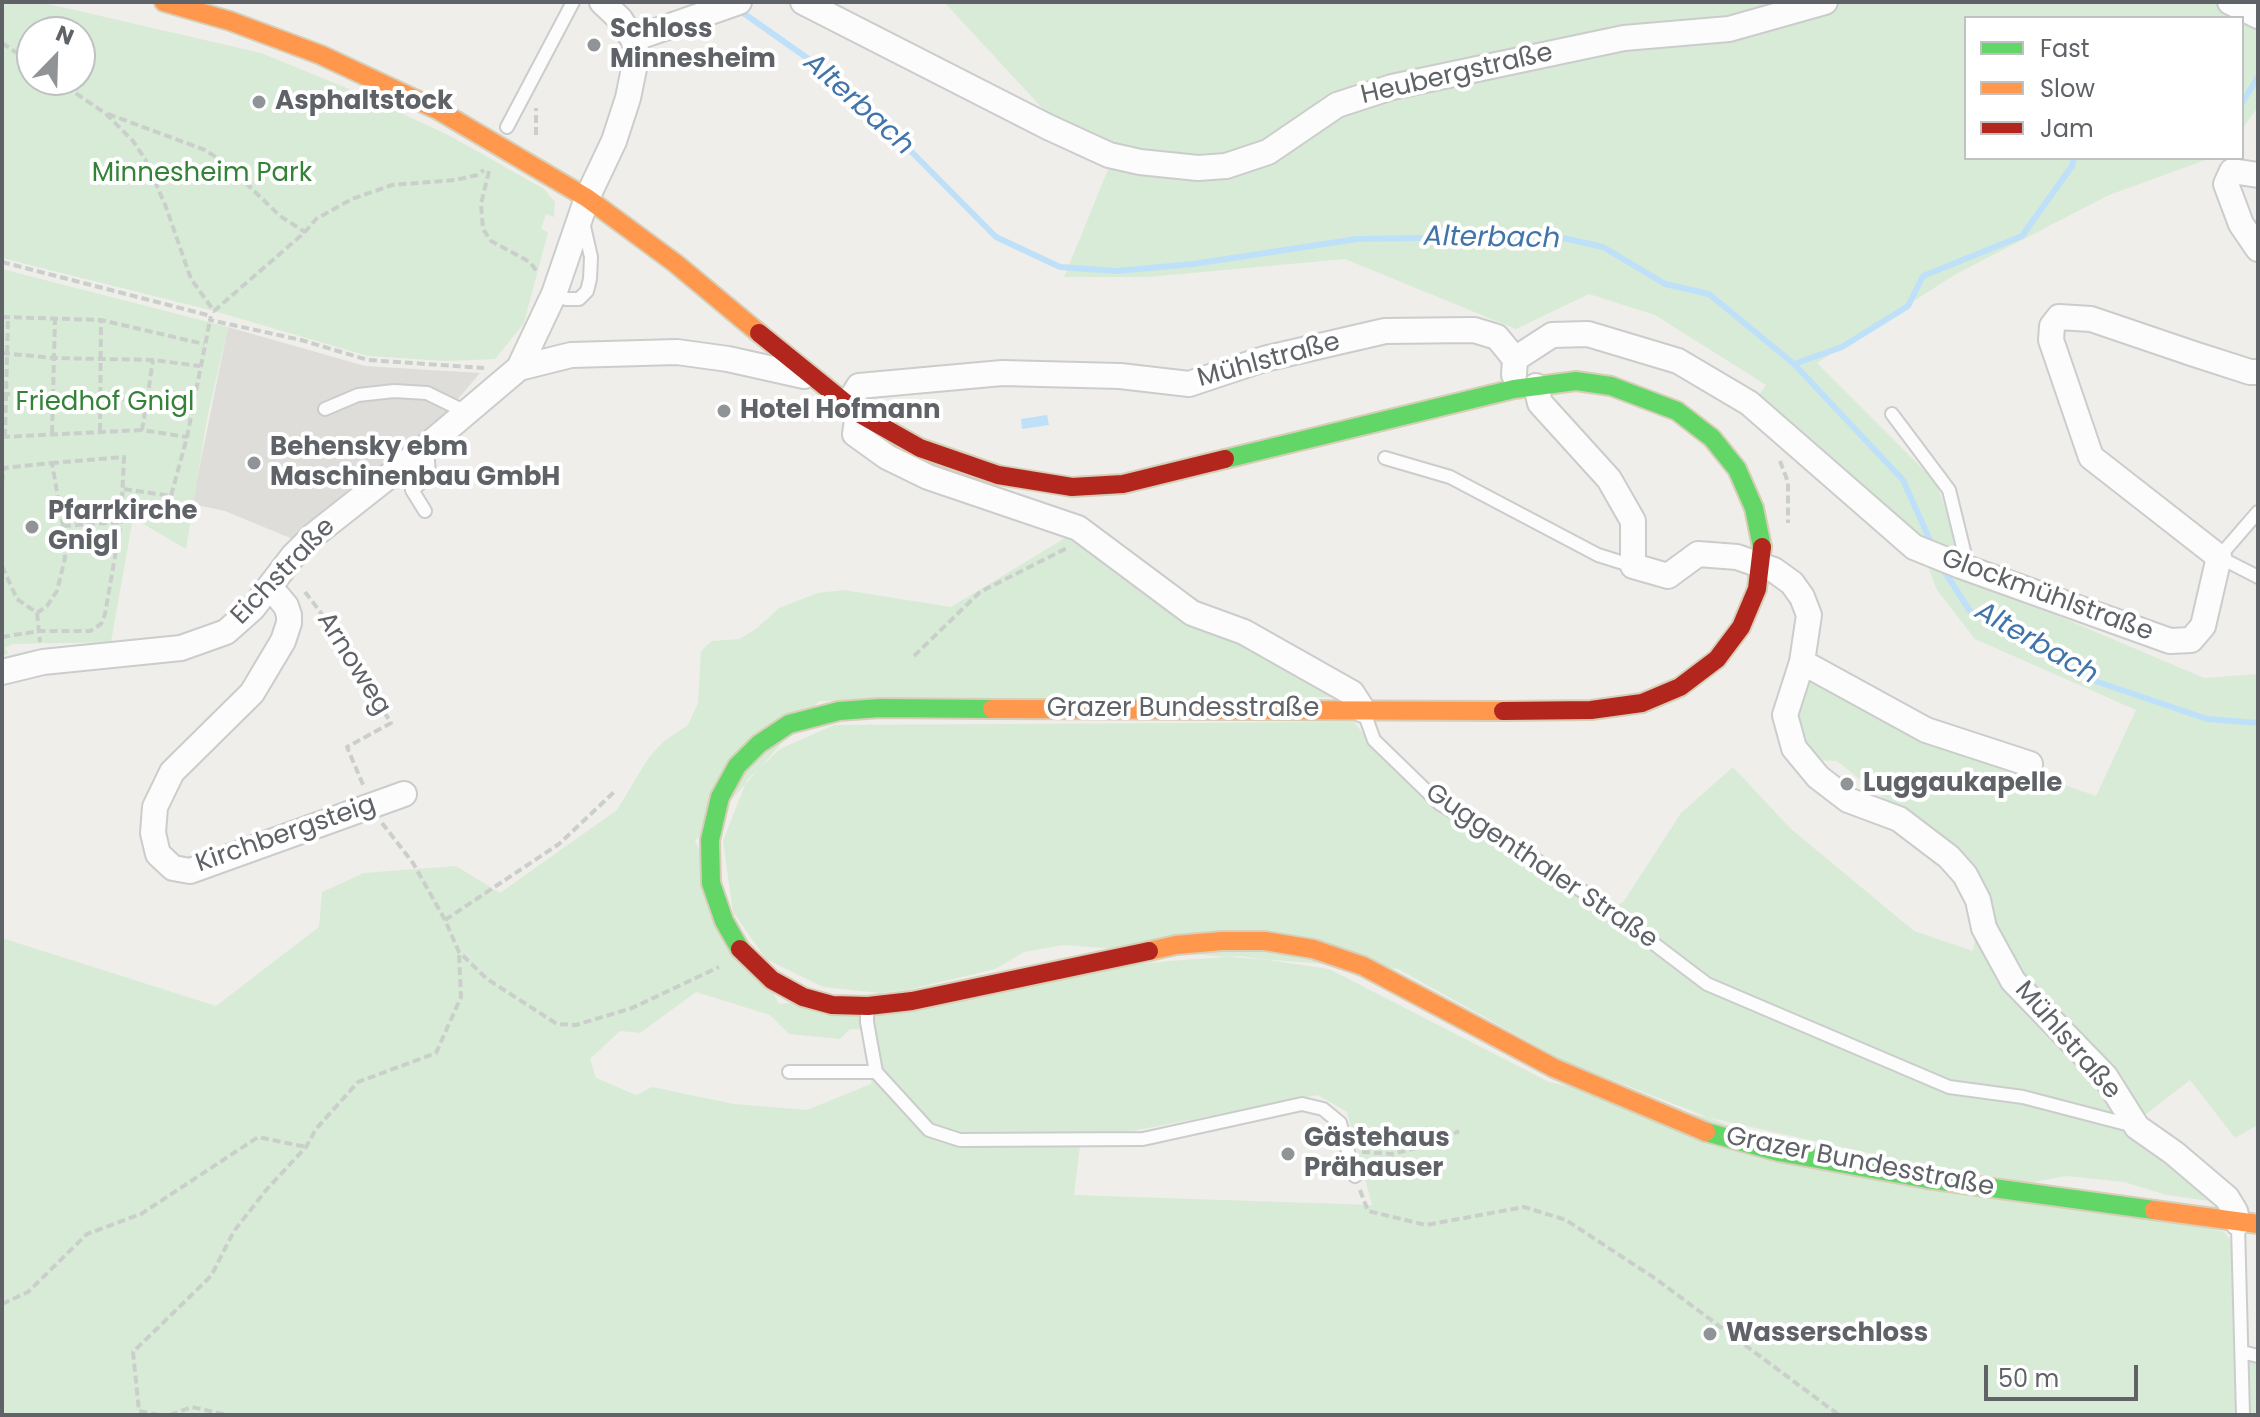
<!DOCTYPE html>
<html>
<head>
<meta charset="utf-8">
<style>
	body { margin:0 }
	#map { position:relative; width:2260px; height:1417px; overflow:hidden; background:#efeeea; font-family:Poppins,sans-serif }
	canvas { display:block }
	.frame { position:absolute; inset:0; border:4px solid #5f6368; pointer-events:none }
	.legend { position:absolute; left:1964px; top:16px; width:280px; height:144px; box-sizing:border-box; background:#fff; border:2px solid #bfc1c3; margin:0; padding:10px 14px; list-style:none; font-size:24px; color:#5f6368 }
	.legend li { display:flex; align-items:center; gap:16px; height:40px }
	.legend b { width:40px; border:2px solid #bfc1c3 }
	.north { position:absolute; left:16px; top:16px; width:80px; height:80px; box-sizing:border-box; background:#fff; border:2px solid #bfc1c3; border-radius:50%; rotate:23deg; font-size:22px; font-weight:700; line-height:32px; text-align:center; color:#5f6368 }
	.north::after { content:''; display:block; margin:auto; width:28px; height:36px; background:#919496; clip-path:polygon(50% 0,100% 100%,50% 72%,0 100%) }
	.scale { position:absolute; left:1984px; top:1365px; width:154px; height:36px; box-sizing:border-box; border:4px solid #5f6368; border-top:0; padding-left:10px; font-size:24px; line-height:28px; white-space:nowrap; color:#5f6368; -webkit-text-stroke:6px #fff; paint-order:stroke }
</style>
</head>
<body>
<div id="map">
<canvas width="2260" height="1417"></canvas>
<div class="frame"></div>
<ul class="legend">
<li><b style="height:10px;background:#63d668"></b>Fast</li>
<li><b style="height:10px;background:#ff974d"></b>Slow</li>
<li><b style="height:10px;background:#b3261e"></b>Jam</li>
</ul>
<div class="north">N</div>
<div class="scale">50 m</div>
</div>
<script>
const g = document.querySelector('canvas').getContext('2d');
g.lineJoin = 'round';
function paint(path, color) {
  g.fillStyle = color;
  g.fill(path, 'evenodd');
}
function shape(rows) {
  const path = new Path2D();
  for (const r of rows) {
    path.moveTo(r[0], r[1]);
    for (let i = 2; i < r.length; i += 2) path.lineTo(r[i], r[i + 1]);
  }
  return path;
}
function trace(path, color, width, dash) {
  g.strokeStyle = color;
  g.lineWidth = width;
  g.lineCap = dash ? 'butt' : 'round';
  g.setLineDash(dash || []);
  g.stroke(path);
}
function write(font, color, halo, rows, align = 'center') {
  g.font = font + ' Poppins,sans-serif';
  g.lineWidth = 8;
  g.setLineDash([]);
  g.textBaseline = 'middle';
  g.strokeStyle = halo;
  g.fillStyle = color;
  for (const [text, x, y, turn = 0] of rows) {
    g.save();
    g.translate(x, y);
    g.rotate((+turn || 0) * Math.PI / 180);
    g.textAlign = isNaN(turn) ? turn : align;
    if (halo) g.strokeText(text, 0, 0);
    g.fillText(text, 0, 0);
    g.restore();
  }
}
paint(shape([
	[228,327,365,366,480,373,442,418,376,469,295,540,225,511,192,504]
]), '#dfddda');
paint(shape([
	[2,2,40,2,261,53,354,91,450,136,544,189,555,202,554,217,546,214,541,229,548,232,524,323,495,359,446,361,368,356,214,311,2,258],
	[32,32,80,32,80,80,32,80],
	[944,2,2258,2,2258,107,2242,129,2242,18,1966,18,1966,158,2211,158,2109,195,1956,274,1817,363,1936,482,1969,578,2204,678,2258,674,2258,1125,2235,1138,2190,1080,2127,1129,2223,1203,2167,1195,2124,1182,2066,1176,2029,1183,1748,1133,1564,1061,1398,969,1063,945,1024,952,995,969,890,994,823,987,766,959,733,912,723,841,747,780,780,749,834,725,1354,722,1374,748,1427,801,1607,913,1624,901,1681,813,1733,767,1790,828,1914,931,1973,951,1983,890,1902,813,1837,761,1815,760,1794,720,1804,674,1925,736,2096,796,2136,710,1975,639,1937,590,1921,548,1755,401,1766,385,1655,315,1589,294,1516,329,1345,259,1148,277,1064,277,1116,150,1057,124],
	[2,269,228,327,207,419,186,549,133,518,111,642,13,644,5,648,8,653,2,657],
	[1070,535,1342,697,819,701,695,841,779,1004,1169,961,1241,956,1329,969,1549,1082,2224,1232,2234,1244,2238,1354,2258,1359,2258,1415,2,1415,2,938,216,1006,319,927,322,892,364,873,456,866,500,893,617,810,649,757,664,741,688,725,698,703,701,651,712,641,740,639,757,628,779,608,818,593,844,590,951,607],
	[696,992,770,1015,789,1034,840,1039,850,1029,875,1030,871,1084,807,1110,734,1104,652,1087,636,1095,596,1078,590,1059,620,1031,640,1033],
	[1318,1095,1347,1112,1372,1205,1074,1195,1080,1146,1112,1135]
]), '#d8ebd6');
paint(shape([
	[1047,415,1049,425,1022,429,1021,419]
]), '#bfe0f9');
trace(shape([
	[739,10,810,60,880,120,996,237,1060,267,1117,271,1193,264,1357,239,1554,236,1603,247,1665,284,1709,294,1794,364,1903,480,1933,547],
	[2242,103,2258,77],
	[1794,364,1842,347,1908,306,1923,276,2022,236,2072,166,2074,158],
	[1942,568,1970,611,2095,681,2207,719,2258,723]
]), '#bfe0f9', 6);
const lane = shape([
	[507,127,573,2],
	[554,294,566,299,579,299,587,291,590,279,591,257,583,222],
	[325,409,358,395,394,391,427,393,466,412],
	[1892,414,1949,490,1964,551,1961,566],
	[1385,458,1450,477,1598,555,1633,566],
	[425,511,412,490,429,476,427,446],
	[2258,512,2219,557,2258,577],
	[1365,715,1374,740,1440,804,1518,848,1603,905,1707,984,1949,1087,2023,1097,2134,1126],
	[867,1012,867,1022,876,1072,929,1130,960,1140,1143,1139,1302,1104,1323,1109,1340,1123,1355,1176],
	[789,1072,876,1072],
	[2238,1226,2243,1415],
	[2242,1352,2258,1356]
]);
const street = shape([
	[803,2,1048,127,1109,155,1140,162,1198,168,1226,166,1268,152,1337,105,1392,87,1624,38,1729,29,1825,2],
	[2230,2,2258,16],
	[633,39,739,2],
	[2258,175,2232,171,2226,184,2241,224,2258,249],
	[1515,359,1552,335,1588,334,1678,361,1749,403,1914,547,1961,566,2170,641,2191,640,2203,626,2219,557,2091,457,2051,340,2052,326,2059,317,2091,319,2194,354,2250,372,2258,372],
	[519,368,571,355,677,352,728,359,804,376],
	[1536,386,1540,403,1609,479,1633,521,1633,566,1668,576,1698,554,1737,557,1774,570,1792,583,1802,597,1809,615,1802,662,1785,715,1794,748,1818,777,1848,800,1899,819,1949,857,1965,875,1978,900,1984,928,2013,981,2105,1076,2137,1127,2174,1153,2227,1198,2235,1211,2238,1223],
	[847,405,859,386,1002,373,1120,376,1189,384,1264,359,1385,331,1474,330,1497,337,1515,359,1514,375],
	[858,413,855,434,887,457,928,477,1078,528,1192,613,1244,632,1352,693,1363,710],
	[270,587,286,606,289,615,289,623,283,641,252,693,172,772,155,807,153,833,158,854,173,868,190,871,404,794],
	[1802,662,1926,730,2030,764],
	[2,672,43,662,181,648,226,632,253,608,293,556,314,535,427,446,519,368,554,294,587,198,614,141,628,98,637,54,633,39,620,19,602,2]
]);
const fast = shape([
	[1225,459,1514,389,1576,381,1611,386,1677,411,1712,438,1737,469,1754,508,1762,547],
	[740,949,724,921,711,883,710,840,720,797,737,766,759,744,789,724,839,711,880,708,992,709],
	[1706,1132,1779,1152,1927,1179,2154,1210]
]);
const slow = shape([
	[164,2,230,21,321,55,438,110,587,198,675,263,759,333],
	[992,709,1503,711],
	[1149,951,1176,945,1222,941,1265,941,1313,949,1363,966,1554,1068,1706,1132],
	[2154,1210,2258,1224]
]);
const jam = shape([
	[759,333,858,413,920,448,998,475,1072,487,1123,484,1225,459],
	[1503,711,1591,710,1642,703,1680,687,1717,659,1741,627,1757,589,1762,547],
	[740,949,772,980,803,997,832,1005,868,1006,912,1001,1149,951]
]);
trace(lane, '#cbcccc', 16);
trace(street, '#cbcccc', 28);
trace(fast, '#d7ceb8', 22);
trace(slow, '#d7ceb8', 22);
trace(jam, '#d7ceb8', 22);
trace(shape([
	[2,43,32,63],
	[56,80,105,113,133,141,145,159,166,207,191,279,214,311,305,232,316,219,352,199,392,185,455,180,477,175,484,170],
	[108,114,205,150,225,163,280,216,305,232],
	[536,135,536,108],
	[489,171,481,204,483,229,491,241,530,262,538,273],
	[2,262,211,316,210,320,301,340,368,360,484,368],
	[2,317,101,320,204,344],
	[2,353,54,358,153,360,200,366],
	[2,394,147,400,142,430,187,437],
	[147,400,153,360],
	[100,431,101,320],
	[52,433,55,319],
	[2,437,142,430],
	[5,437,8,317],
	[1780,461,1788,482,1788,523],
	[2,483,4,468,52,463,63,526,65,558,57,591,47,606,37,613,17,599,2,566],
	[124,489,171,496,187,437,210,320],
	[63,526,121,522],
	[305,592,331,626,391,723,347,747,364,787],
	[37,613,40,642],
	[2,637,39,631,90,631,101,624,105,614,121,522,124,457,52,463],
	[914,656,980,592,1067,548],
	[382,823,413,863,445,920,459,952,487,979,557,1024,576,1025,632,1008,719,967],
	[445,920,559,844,614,792],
	[1362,1152,1392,1154,1434,1144,1459,1131],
	[1360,1190,1368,1211,1426,1225,1524,1207,1566,1220,1656,1279,1839,1415],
	[2,1304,28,1292,87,1234,141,1214,258,1137,306,1147],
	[159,1415,139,1411,133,1352,211,1276,234,1231,267,1189,306,1147,316,1129,358,1082,436,1053,461,997,459,954],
	[170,1415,192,1407,227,1415]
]), '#cacfcc', 4, [8, 4]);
trace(lane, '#fdfcfc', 12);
trace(street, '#fdfcfc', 24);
trace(fast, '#63d668', 18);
trace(slow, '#ff974d', 18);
trace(jam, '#b3261e', 18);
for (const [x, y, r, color] of [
	[594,45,8,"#919496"],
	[259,102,8,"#919496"],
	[724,411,8,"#919496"],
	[254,463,8,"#919496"],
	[32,527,8,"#919496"],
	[1847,784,8,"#919496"],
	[1288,1154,8,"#919496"],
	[1710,1334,8,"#919496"]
]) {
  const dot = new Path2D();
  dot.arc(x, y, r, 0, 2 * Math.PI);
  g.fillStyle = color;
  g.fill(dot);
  trace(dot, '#fff', 3);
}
write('bold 26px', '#5f6368', '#fff', [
	["Schloss",610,30],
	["Minnesheim",610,60],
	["Asphaltstock",275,102],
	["Hotel Hofmann",740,411],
	["Behensky ebm",270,448],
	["Maschinenbau GmbH",270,478],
	["Pfarrkirche",48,512],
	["Gnigl",48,542],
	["Luggaukapelle",1863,784],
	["Gästehaus",1304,1139],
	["Prähauser",1304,1169],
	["Wasserschloss",1726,1334]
], 'left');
write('26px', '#5f6368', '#fff', [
	["Heubergstraße",1457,75,-13],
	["Mühlstraße",1269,361,-15],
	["Eichstraße",284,572,-46],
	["Glockmühlstraße",2047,596,20],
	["Arnoweg",353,664,58],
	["Grazer Bundesstraße",1183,709],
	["Kirchbergsteig",286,835,-19],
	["Guggenthaler Straße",1541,867,34],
	["Mühlstraße",2067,1041,49],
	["Grazer Bundesstraße",1860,1163,11]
]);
write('26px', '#348238', '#fff', [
	["Minnesheim Park",202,174],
	["Friedhof Gnigl",105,403]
]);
write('italic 28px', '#4174aa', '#fff', [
	["Alterbach",858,105,42],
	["Alterbach",1492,239,1],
	["Alterbach",2036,644,30]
]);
</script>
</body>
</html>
